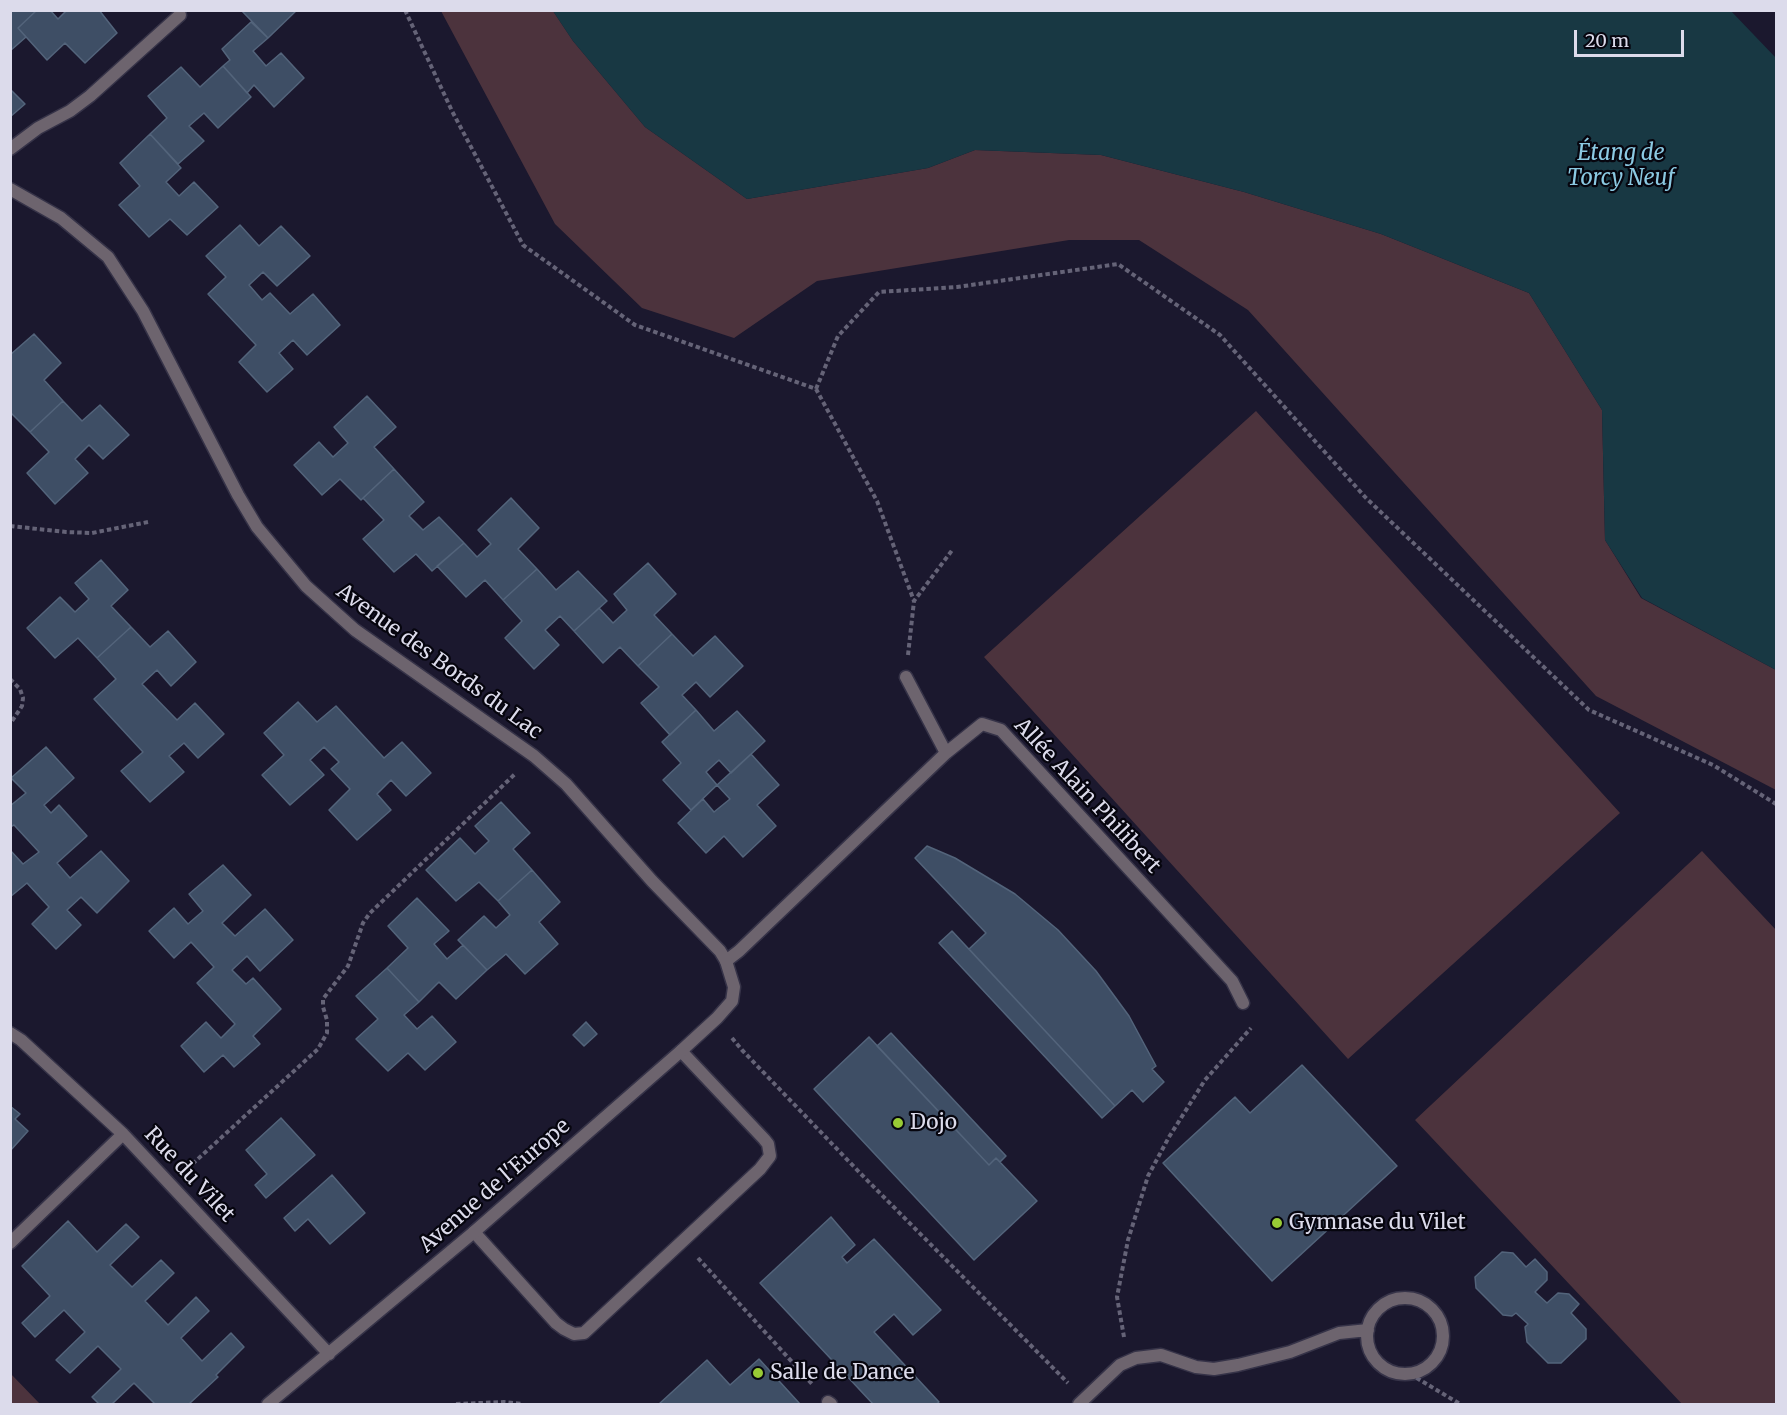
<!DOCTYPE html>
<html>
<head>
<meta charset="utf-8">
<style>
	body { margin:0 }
	#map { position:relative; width:1787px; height:1415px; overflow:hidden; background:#1b182e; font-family:Merriweather,serif }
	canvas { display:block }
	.frame { position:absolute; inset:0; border:12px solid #dcdbeb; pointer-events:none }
	.scale { position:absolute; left:1574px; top:30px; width:110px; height:27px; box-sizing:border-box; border:3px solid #dcdbeb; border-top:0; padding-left:8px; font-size:18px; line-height:21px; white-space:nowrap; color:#dcdbeb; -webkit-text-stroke:4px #06050e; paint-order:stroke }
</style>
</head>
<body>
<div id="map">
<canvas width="1787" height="1415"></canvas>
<div class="frame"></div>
<div class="scale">20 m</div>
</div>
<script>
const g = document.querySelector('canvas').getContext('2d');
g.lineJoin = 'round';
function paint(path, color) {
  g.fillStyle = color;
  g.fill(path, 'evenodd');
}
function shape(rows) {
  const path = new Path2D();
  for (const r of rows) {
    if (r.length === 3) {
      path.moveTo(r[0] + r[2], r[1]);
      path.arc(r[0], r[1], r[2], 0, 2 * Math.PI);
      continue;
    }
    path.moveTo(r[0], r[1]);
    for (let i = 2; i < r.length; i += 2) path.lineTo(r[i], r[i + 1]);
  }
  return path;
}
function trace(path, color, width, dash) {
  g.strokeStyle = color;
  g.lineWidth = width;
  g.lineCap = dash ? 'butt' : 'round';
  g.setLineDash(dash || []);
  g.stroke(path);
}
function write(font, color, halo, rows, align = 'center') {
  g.font = font + ' Merriweather,serif';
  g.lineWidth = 4.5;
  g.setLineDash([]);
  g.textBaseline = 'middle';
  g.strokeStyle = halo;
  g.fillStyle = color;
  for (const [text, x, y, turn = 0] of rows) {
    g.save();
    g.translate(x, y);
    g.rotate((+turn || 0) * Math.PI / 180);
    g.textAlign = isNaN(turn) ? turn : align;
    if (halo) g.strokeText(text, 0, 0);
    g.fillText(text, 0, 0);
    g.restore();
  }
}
paint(shape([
	[441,11,553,11,573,41,645,127,747,199,928,168,975,150,1101,155,1244,192,1381,234,1529,293,1602,410,1605,540,1641,598,1776,670,1776,790,1596,696,1248,310,1139,240,1069,240,817,281,734,338,642,308,555,224],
	[1256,411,1620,813,1348,1059,984,657],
	[1702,851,1776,930,1776,1404,1682,1404,1415,1120],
	[10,1374,11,1374,40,1404,11,1404]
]), '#4c333d');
paint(shape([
	[553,11,1731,11,1776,58,1776,670,1642,598,1605,540,1602,410,1529,293,1381,234,1244,192,1101,155,975,150,928,168,747,199,645,127,573,41]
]), '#183843');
const building = shape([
	[10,10,37,10,18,28,26,37,10,51,10,10],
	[37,10,50,10,58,19,67,10,99,10,117,33,85,63,65,43,47,60,18,28,37,10],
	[241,10,297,10,268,38,241,10],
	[251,22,268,38,253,51,266,66,281,53,304,78,274,107,254,85,247,93,223,66,230,60,222,49,251,22],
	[223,66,251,97,218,128,204,113,189,126,204,141,178,164,150,134,167,118,148,96,181,67,200,87,223,66],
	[10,89,25,104,10,117,10,89],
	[150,134,181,168,166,182,179,196,194,182,218,207,187,235,170,219,149,237,119,205,140,186,120,163,150,134],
	[240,225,259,246,281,226,310,256,277,286,263,272,249,285,262,300,270,293,290,314,313,294,340,325,307,355,293,340,279,353,293,369,267,392,239,362,256,345,208,294,226,277,206,256,240,225],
	[34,334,61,363,44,380,63,401,30,432,10,412,10,355,34,334],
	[367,396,396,427,374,447,394,469,361,500,340,479,322,495,294,465,319,442,333,457,348,443,334,427,367,396],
	[63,401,82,421,100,405,129,435,103,459,89,445,75,459,88,473,55,504,27,473,49,452,30,432,63,401],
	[394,469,424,502,409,516,423,530,439,517,464,543,432,571,416,554,394,572,363,539,384,520,363,498,394,469],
	[511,498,539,528,518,549,537,569,503,600,485,580,466,597,437,566,464,543,477,557,491,544,478,530,511,498],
	[101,560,128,590,111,606,131,627,97,658,78,638,55,658,27,628,60,597,75,612,89,599,75,583,101,560],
	[648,563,676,594,654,615,672,634,638,666,620,647,603,663,574,631,599,608,613,623,627,610,614,594,648,563],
	[537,569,556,590,578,571,607,601,574,631,560,616,545,630,559,645,534,669,505,638,522,621,503,600,537,569],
	[131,627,150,647,168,631,196,662,171,686,157,670,142,684,177,720,195,703,224,734,198,758,184,743,169,756,184,772,150,802,121,771,143,752,94,699,116,679,97,658,131,627],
	[672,634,693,656,715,636,743,666,710,697,696,682,682,695,696,710,670,735,641,703,659,687,638,666,672,634],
	[298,702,317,722,336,706,384,758,402,742,431,773,406,796,391,780,377,794,391,810,357,840,329,810,350,789,331,769,339,762,324,747,310,760,324,775,290,805,262,775,284,755,264,733,298,702],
	[696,710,714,731,737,711,765,741,731,773,719,760,706,772,717,785,691,810,663,780,681,763,662,742,696,710],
	[46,747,74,778,44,805,51,813,59,805,87,836,57,863,70,878,101,851,129,881,97,913,81,897,67,910,81,925,56,949,32,924,49,907,27,883,10,897,10,850,23,864,39,852,14,825,10,827,10,806,26,793,11,778,46,747],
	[751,754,779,785,757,805,776,826,743,857,724,836,706,853,678,823,703,799,714,812,730,799,717,785,751,754],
	[501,802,530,833,513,849,532,870,498,901,479,882,456,901,426,870,460,838,475,854,489,841,475,826,501,802],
	[927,846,955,858,1015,894,1058,930,1096,971,1129,1016,1156,1066,1152,1069,1164,1082,1143,1102,1132,1090,1115,1106,969,949,986,933,915,858,927,846],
	[223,865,251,895,222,923,235,936,265,909,293,940,260,971,247,956,232,970,246,984,253,978,281,1009,253,1036,260,1044,234,1067,223,1055,204,1072,181,1046,206,1022,221,1038,235,1024,197,983,214,967,191,942,174,958,149,931,174,908,188,924,203,911,189,894,223,865],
	[532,870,560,902,539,922,558,944,525,974,506,954,487,970,458,940,484,916,496,928,510,915,498,901,532,870],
	[417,898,449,931,434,944,447,959,463,945,487,970,456,999,439,982,419,1002,387,968,408,948,388,926,417,898],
	[952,931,1115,1106,1102,1118,939,943,952,931],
	[387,968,419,1002,404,1015,417,1029,432,1016,456,1042,425,1070,408,1053,388,1071,356,1039,378,1019,356,996,387,968],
	[586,1022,597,1034,584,1046,573,1035,586,1022],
	[891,1033,1006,1156,1000,1162,996,1158,989,1165,877,1046,891,1033],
	[869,1037,989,1165,996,1158,1037,1201,974,1260,814,1089,869,1037],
	[1302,1065,1397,1166,1272,1281,1163,1163,1235,1097,1250,1113,1302,1065],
	[10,1106,20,1114,15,1119,28,1131,10,1151,10,1106],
	[281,1118,315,1155,266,1198,255,1185,267,1174,246,1150,281,1118],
	[332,1175,365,1213,330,1244,308,1219,295,1231,284,1218,332,1175],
	[831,1217,855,1245,842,1257,847,1263,874,1239,941,1310,913,1335,894,1314,874,1332,939,1402,936,1404,873,1404,760,1283,831,1217],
	[68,1221,97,1252,126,1224,139,1237,110,1265,132,1287,161,1260,174,1273,145,1301,168,1325,196,1297,209,1311,181,1338,202,1361,231,1333,244,1347,216,1375,218,1377,189,1404,155,1404,134,1383,112,1404,99,1404,92,1397,121,1369,98,1346,70,1373,56,1360,85,1332,64,1310,35,1337,22,1323,50,1296,22,1266,68,1221],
	[1502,1252,1513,1253,1526,1267,1535,1259,1547,1272,1547,1280,1535,1292,1547,1303,1558,1293,1569,1294,1579,1304,1571,1313,1586,1329,1586,1339,1561,1363,1548,1363,1527,1342,1525,1327,1528,1324,1516,1313,1512,1316,1503,1315,1476,1288,1475,1277,1502,1252],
	[759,1359,800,1404,659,1404,707,1360,730,1385,759,1359]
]);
paint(building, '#3e4e65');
trace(building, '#53647b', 1.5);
const lane = shape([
	[906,677,946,753],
	[726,961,739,951,946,753,982,724,1001,730,1232,981,1243,1003],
	[474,1232,556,1323,564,1329,574,1334,584,1333,760,1169,770,1156,768,1144,764,1139,681,1051],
	[828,1402,831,1404]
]);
const street = shape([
	[10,149,38,128,70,111,90,96,180,15],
	[10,189,61,218,108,257,143,311,238,495,257,527,306,586,355,630,534,756,566,784,652,881,720,951,726,961,734,987,732,1001,717,1018,681,1051,474,1232,268,1404],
	[10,1033,21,1040,123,1134,329,1354],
	[10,1243,123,1134],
	[1405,1336,38],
	[1079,1404,1120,1365,1136,1358,1161,1355,1196,1367,1214,1369,1238,1365,1290,1352,1339,1333,1368,1330]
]);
trace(lane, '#363348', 15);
trace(street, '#363348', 15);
trace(shape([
	[405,10,452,111,523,245,635,325,816,389,877,501,914,601],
	[816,389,838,336,879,292,957,287,1118,264,1220,335,1366,498,1589,710,1713,765,1776,804],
	[10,526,66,532,92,533,148,522],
	[908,655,914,601,953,549],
	[10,679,20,689,23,698,22,706,10,724],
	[732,1038,742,1050,860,1173,1068,1383],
	[187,1169,318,1049,327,1033,327,1020,323,1007,323,999,348,966,363,923,370,913,516,773],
	[698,1258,812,1384],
	[1124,1337,1117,1297,1128,1240,1148,1176,1169,1137,1205,1080,1251,1028],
	[1410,1374,1460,1404],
	[456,1404,504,1402,523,1404]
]), '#656377', 4, [4.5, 3]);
trace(lane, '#6d646e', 12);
trace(street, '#6d646e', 12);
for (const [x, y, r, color] of [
	[898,1123,6,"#99cb35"],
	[1277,1223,6,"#99cb35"],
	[758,1373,6,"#99cb35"]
]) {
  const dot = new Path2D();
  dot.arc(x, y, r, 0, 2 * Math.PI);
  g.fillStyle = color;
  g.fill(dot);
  trace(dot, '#06050e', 2);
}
write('21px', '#dcdbeb', '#06050e', [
	["Avenue des Bords du Lac",439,662,36],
	["Allée Alain Philibert",1087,796,47],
	["Rue du Vilet",189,1175,47],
	["Avenue de l'Europe",495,1186,-41]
]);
write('21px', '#dcdbeb', '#06050e', [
	["Dojo",910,1123],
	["Gymnase du Vilet",1289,1223],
	["Salle de Dance",770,1373]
], 'left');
write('italic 22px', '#8bc9e2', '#06050e', [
	["Étang de",1621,154],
	["Torcy Neuf",1621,179]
]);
</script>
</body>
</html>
